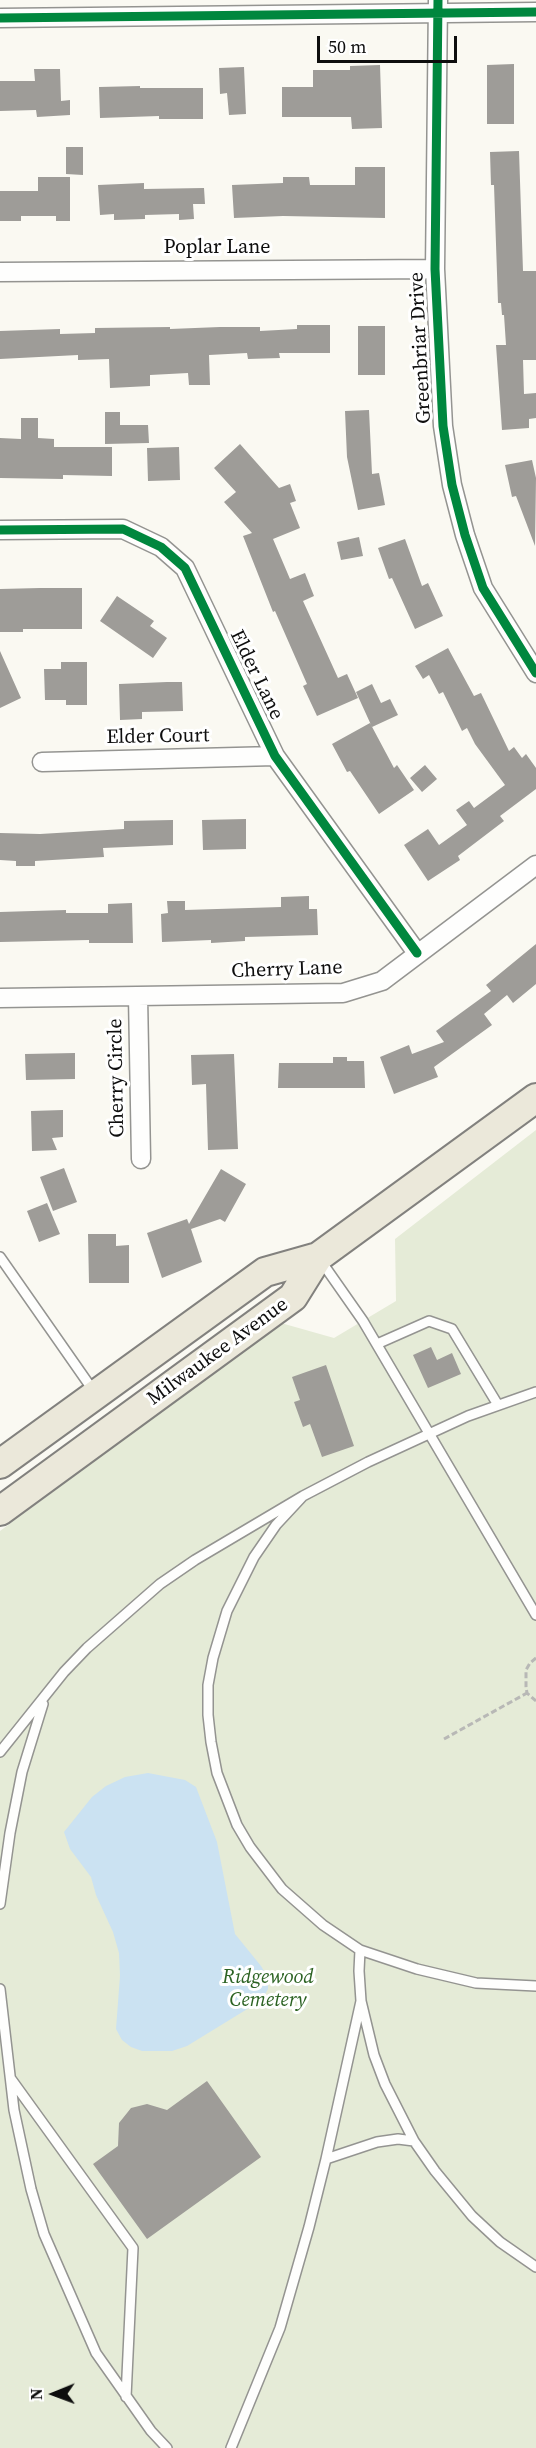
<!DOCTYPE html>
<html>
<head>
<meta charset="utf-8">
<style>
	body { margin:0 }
	#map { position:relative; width:536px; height:2448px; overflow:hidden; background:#faf9f2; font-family:"Source Serif 4",serif }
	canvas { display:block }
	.north { position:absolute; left:24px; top:2364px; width:60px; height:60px; -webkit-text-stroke:4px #fff; paint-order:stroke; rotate:269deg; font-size:16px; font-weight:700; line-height:24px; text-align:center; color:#0e0e0e }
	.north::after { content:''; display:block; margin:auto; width:21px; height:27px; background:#0e0e0e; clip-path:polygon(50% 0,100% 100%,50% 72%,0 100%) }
	.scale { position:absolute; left:317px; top:36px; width:140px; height:27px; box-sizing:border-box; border:3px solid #0e0e0e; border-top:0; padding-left:8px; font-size:18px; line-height:21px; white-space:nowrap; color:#0e0e0e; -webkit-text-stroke:4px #fff; paint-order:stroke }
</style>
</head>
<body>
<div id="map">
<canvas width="536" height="2448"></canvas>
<div class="north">N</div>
<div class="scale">50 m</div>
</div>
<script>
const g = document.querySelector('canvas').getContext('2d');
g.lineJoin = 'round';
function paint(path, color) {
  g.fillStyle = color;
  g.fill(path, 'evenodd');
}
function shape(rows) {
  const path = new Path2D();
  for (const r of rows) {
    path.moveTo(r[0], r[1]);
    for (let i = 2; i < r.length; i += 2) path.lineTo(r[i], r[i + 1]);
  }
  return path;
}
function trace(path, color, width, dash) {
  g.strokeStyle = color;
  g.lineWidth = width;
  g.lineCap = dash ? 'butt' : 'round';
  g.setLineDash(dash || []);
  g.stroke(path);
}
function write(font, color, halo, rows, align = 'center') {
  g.font = font + ' "Source Serif 4",serif';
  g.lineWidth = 6;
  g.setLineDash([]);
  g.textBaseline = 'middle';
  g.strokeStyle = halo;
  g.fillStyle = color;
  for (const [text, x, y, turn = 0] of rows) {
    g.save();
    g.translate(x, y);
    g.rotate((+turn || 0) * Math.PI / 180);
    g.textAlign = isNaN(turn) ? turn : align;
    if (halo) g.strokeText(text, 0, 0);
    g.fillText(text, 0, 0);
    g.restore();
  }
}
paint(shape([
	[536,1130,536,2448,0,2448,0,1531,281,1323,334,1338,396,1301,395,1239]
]), '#e5ebd7');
paint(shape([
	[148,1773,185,1780,196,1787,217,1842,235,1934,261,1966,268,1978,268,1989,262,2000,187,2046,172,2051,142,2051,131,2047,122,2040,116,2029,120,1976,119,1953,113,1932,96,1895,91,1877,70,1849,64,1832,92,1797,106,1786,125,1777]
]), '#cbe2f2');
paint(shape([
	[514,64,514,124,487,124,487,65],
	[380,65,382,128,352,129,351,117,282,117,282,87,313,87,313,70,350,70,350,66],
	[244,67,246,114,229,115,227,93,220,94,219,68],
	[34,69,60,69,61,101,70,100,70,115,37,117,36,110,0,111,0,81,35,81],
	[140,86,140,88,203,88,203,119,159,119,159,116,100,118,99,87],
	[66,147,83,147,83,175,66,174],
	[519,151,523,271,536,271,536,360,523,360,524,394,536,393,536,418,529,419,529,428,502,430,496,345,506,345,504,315,502,315,501,303,498,303,494,185,491,185,490,152],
	[355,167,385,167,385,218,283,216,234,218,232,185,283,183,283,177,309,177,310,185,355,185],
	[38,177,70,177,70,221,56,221,56,216,21,216,21,221,0,221,0,191,38,191],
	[144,183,144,189,204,188,205,204,193,204,194,219,179,220,179,214,145,215,145,219,114,220,114,214,100,215,98,185],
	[297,325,330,325,330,353,279,353,280,358,248,359,247,353,209,355,210,385,189,385,188,373,150,375,150,386,110,388,109,359,78,360,78,355,0,359,0,331,60,329,60,334,95,333,95,328,170,327,170,329,220,327,260,327,260,331,297,329],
	[358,326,385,326,385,375,358,375],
	[369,410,372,474,379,473,385,505,358,510,347,457,345,411],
	[105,412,120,412,120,425,148,425,149,443,105,444],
	[21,418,38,418,38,438,54,439,54,447,112,447,112,476,63,475,63,479,0,478,0,438,21,439],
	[240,444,279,488,290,484,296,501,290,503,300,528,273,539,290,579,305,573,314,596,303,601,338,678,347,674,358,698,317,716,303,686,307,684,275,611,273,612,243,536,252,533,224,502,236,492,214,468],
	[179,447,180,480,148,481,147,448],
	[532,460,536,478,535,546,516,496,512,497,505,465],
	[359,537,363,556,341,560,337,542],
	[405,539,422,586,428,583,443,616,415,629,392,578,389,579,378,548],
	[40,588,82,588,82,629,23,629,23,632,0,632,0,589],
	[117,596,154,621,150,626,167,638,153,658,100,621],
	[448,648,474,696,481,693,509,751,514,747,522,758,526,754,536,768,536,789,500,816,504,821,458,856,460,860,428,881,404,845,428,829,439,845,467,825,456,810,469,801,474,808,505,785,475,744,467,728,462,731,443,692,439,694,429,675,423,679,415,666],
	[0,651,21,698,0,708],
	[61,662,87,662,87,705,66,705,66,700,45,700,44,669,61,669],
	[167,682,182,682,183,711,142,712,142,719,120,720,119,684],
	[372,684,381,703,390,699,398,715,372,727,356,692],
	[370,723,394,768,397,765,414,790,379,814,350,771,347,772,332,744],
	[425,765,437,779,422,792,410,778],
	[246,819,246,849,203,850,202,820],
	[173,820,173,845,103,848,104,857,35,861,35,866,16,866,16,861,0,860,0,833,40,834,124,829,124,821],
	[309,896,309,909,317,909,318,935,245,937,245,941,211,943,211,940,162,942,161,914,168,913,167,901,185,901,185,910,281,907,281,897],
	[132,903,133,943,89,943,89,940,0,942,0,912,66,910,66,913,108,913,108,904],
	[536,944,536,984,513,1003,507,995,484,1014,492,1025,434,1067,438,1077,394,1094,380,1057,409,1045,412,1054,444,1042,436,1031,491,991,486,985],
	[75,1053,75,1079,26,1080,25,1054],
	[234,1054,238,1149,208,1150,206,1084,192,1085,191,1055],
	[333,1057,347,1057,347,1061,364,1061,365,1088,278,1088,279,1063,333,1063],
	[63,1110,63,1137,52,1138,57,1150,32,1151,31,1111],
	[64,1168,77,1202,53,1211,40,1177],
	[221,1169,246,1184,225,1222,220,1219,191,1229,202,1262,162,1278,147,1233,187,1219,189,1224],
	[47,1203,60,1234,39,1242,27,1211],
	[88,1234,116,1234,116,1246,129,1245,129,1283,89,1283],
	[431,1347,437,1360,452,1353,461,1374,428,1388,413,1355],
	[326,1365,354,1446,322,1457,310,1424,303,1427,294,1402,300,1400,292,1377],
	[207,2081,261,2157,147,2239,93,2164,118,2146,119,2123,131,2108,147,2104,167,2110]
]), '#9e9c98');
const lane = shape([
	[0,1257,95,1393],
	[321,1261,363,1321,536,1615],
	[377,1344,429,1321,452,1329,498,1405],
	[303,1496,276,1525,254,1557,227,1611,213,1658,208,1685,208,1715,211,1742,217,1773,237,1825,250,1847,282,1889,323,1925,360,1950,417,1969,476,1983,536,1986],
	[0,1752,64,1672,87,1648,160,1584,195,1560,303,1496,368,1462,468,1416,536,1392],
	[0,1904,10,1833,22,1772,43,1704],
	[360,1950,359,1971,361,2001,374,2055,385,2084,414,2141,435,2171,472,2216,500,2242,536,2267],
	[0,1989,14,2110,31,2189,44,2234,96,2353,151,2431,167,2448],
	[11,2079,133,2248,126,2397],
	[326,2159,377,2142,398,2139,414,2141],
	[231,2448,280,2328,309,2227,326,2159,361,2001]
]);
const street = shape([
	[438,0,435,269,443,426,452,485,465,535,483,588,536,673],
	[0,18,536,12],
	[0,272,435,269],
	[0,530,123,529,161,547,185,568,275,756,417,953],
	[42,762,275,756],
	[138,996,141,1159],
	[0,998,343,993,382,981,536,865]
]);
const primary = shape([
	[0,1464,265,1272,318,1257,536,1098],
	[0,1511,293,1297,318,1257]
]);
trace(lane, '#949491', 12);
trace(street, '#949491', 21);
trace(primary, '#82817e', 32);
trace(shape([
	[536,1658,530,1663,526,1670,526,1687,527,1693,536,1701],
	[444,1739,527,1693]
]), '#b8b8b6', 3, [6, 3]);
trace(lane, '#fefefd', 9);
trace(street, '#fefefd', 18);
trace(primary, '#ebe8da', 28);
trace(shape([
	[438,0,435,269,443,426,452,485,465,535,483,588,536,673],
	[0,18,536,12],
	[0,530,123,529,161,547,185,568,275,756,417,953]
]), '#00873e', 9);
write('20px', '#0e0e0e', '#fff', [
	["Poplar Lane",217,248],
	["Greenbriar Drive",421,348,-93],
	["Elder Lane",256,675,64],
	["Elder Court",158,737,-1],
	["Cherry Lane",287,970,-2],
	["Cherry Circle",117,1078,-91],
	["Milwaukee Avenue",218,1352,-36]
]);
write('italic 20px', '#2b6222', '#fff', [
	["Ridgewood",268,1978],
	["Cemetery",268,2001]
]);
</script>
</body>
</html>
